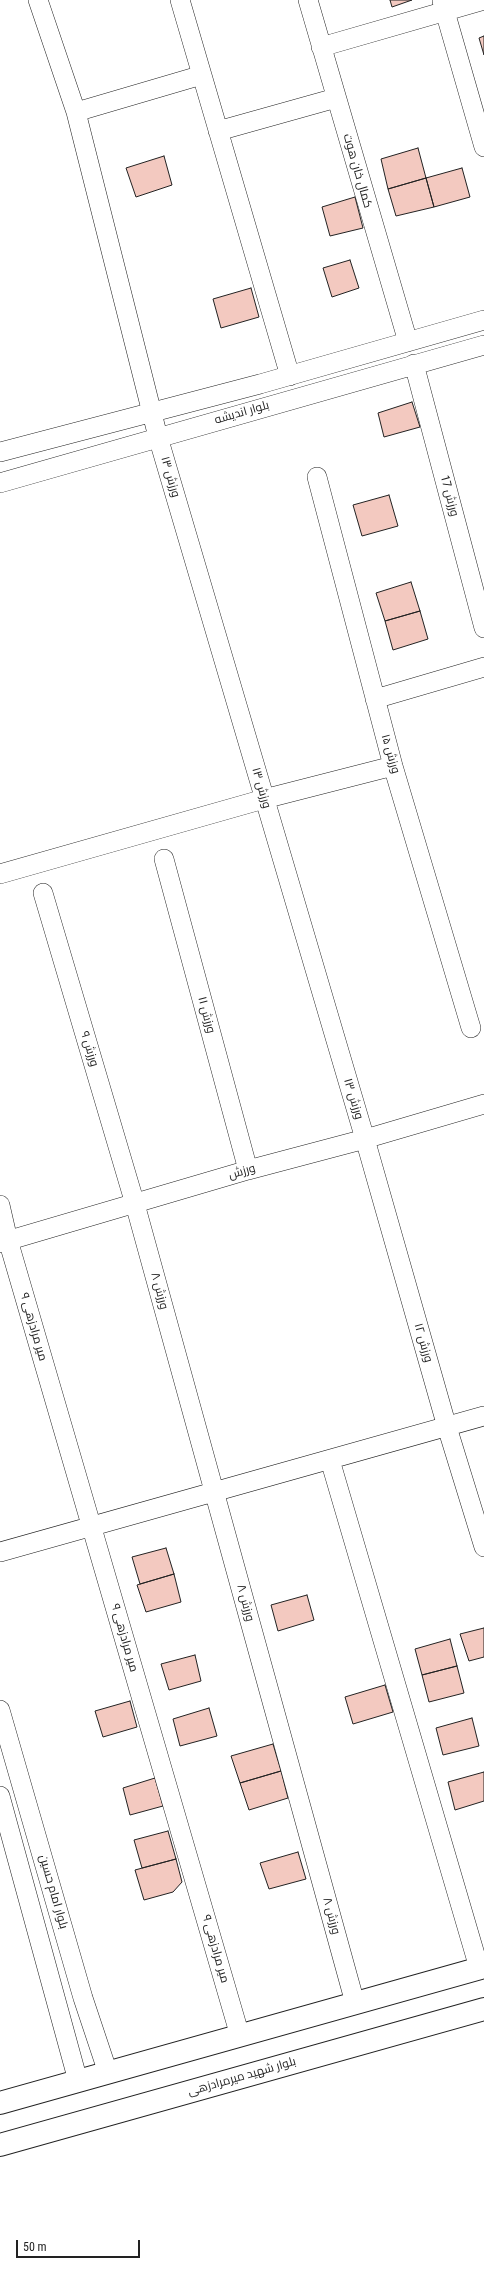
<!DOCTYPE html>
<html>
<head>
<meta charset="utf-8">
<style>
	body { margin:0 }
	#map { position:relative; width:484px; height:2274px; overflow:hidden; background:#fff; font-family:"Roboto Condensed",sans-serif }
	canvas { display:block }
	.scale { position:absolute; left:16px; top:2240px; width:124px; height:18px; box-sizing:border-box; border:2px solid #222; border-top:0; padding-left:5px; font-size:12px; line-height:14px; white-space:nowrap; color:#222; -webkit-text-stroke:3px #fff; paint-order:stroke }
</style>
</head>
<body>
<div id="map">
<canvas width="484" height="2274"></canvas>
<div class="scale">50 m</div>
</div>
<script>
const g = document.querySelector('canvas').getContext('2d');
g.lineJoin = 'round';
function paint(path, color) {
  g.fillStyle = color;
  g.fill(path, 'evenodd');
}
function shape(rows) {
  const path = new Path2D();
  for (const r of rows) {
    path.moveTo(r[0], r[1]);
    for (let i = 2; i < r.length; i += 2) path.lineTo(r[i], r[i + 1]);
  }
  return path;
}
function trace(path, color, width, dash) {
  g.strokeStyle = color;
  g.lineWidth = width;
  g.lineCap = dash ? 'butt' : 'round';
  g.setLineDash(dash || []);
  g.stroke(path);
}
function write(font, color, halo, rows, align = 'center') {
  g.font = font + ' "Roboto Condensed",Cairo,sans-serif';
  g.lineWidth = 3;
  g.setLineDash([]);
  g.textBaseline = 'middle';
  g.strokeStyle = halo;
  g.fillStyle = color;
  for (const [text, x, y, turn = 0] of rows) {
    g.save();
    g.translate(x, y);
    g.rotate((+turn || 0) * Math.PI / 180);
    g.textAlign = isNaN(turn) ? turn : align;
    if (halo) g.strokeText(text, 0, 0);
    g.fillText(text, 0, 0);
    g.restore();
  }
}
const building = shape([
	[390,0,412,0,392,7,390,0],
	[484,36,484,55,479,38,484,36],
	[418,148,426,178,388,189,381,159,418,148],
	[164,156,172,185,136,197,126,168,164,156],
	[462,168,470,197,434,207,426,178,462,168],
	[426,178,434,207,396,216,388,189,426,178],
	[355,197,363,228,330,236,322,207,355,197],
	[350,260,359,288,332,297,323,268,350,260],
	[251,288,259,317,221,328,213,299,251,288],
	[412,402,420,427,384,437,378,413,412,402],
	[389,495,398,526,362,536,353,505,389,495],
	[411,582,420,611,385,621,376,593,411,582],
	[420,611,428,639,393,650,385,621,420,611],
	[166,1548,174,1574,140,1584,132,1557,166,1548],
	[174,1574,181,1602,146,1612,137,1585,174,1574],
	[307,1595,314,1620,278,1631,271,1605,307,1595],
	[484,1628,484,1657,469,1661,460,1634,484,1628],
	[450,1639,457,1666,422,1675,415,1649,450,1639],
	[195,1655,201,1681,169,1690,161,1664,195,1655],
	[457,1666,464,1693,429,1702,422,1675,457,1666],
	[385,1685,393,1712,353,1724,345,1697,385,1685],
	[130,1701,137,1727,103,1737,95,1711,130,1701],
	[209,1708,217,1736,180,1746,173,1719,209,1708],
	[472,1718,479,1746,443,1755,436,1728,472,1718],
	[273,1744,281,1771,240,1783,231,1756,273,1744],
	[281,1771,288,1798,249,1810,240,1783,281,1771],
	[484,1772,484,1801,455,1810,448,1782,484,1772],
	[155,1778,163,1806,130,1815,123,1788,155,1778],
	[168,1831,176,1859,142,1868,134,1840,168,1831],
	[298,1852,306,1879,269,1889,260,1863,298,1852],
	[176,1859,182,1882,173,1892,144,1900,135,1870,176,1859]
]);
paint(building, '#f3c9c0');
trace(building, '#222', 1);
const minor = shape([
	[38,0,76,112,158,437,365,1139,447,1427,484,1547],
	[180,0,290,376],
	[308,0,408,342],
	[442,1,484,147],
	[321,47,484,0],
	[76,112,202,75],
	[218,131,336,98],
	[414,364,484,628],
	[0,452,260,384,484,320],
	[317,477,393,766,471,1028],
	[0,483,484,345],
	[375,699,484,667],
	[164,859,248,1170],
	[0,874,264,799,393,766],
	[43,893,135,1204,355,2003],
	[0,1205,8,1240,240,2036],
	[0,1243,248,1170,365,1139,484,1104],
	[330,1460,479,1968],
	[0,1552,484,1416],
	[0,1710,83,1998,108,2073],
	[0,1796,78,2081]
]);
const major = shape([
	[0,2103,484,1967],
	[0,2145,484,2009]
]);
trace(minor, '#222', 20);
trace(major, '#222', 24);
trace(minor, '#fff', 19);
trace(major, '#fff', 22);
write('12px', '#222', '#fff', [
	["کمال خان هوت",357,171,74],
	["بلوار اندیشه",242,413,-16],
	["ورزش ۱۳",170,477,74],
	["ورزش 17",449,496,75],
	["ورزش ۱۵",390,754,74],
	["ورزش ۱۳",261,788,74],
	["ورزش ۱۱",206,1015,75],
	["ورزش ۹",89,1049,73],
	["ورزش ۱۳",353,1099,73],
	["ورزش",242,1172,-16],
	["ورزش ۸",159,1291,75],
	["میر مرادزهی ۹",33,1327,74],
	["ورزش ۱۲",423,1343,74],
	["ورزش ۸",245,1603,75],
	["میر مرادزهی ۹",124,1638,74],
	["بلوار امام حسین",53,1892,74],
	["ورزش ۸",331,1916,75],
	["میر مرادزهی ۹",215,1949,74],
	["بلوار شهید میرمرادزهی",242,2077,-16]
]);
</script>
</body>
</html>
